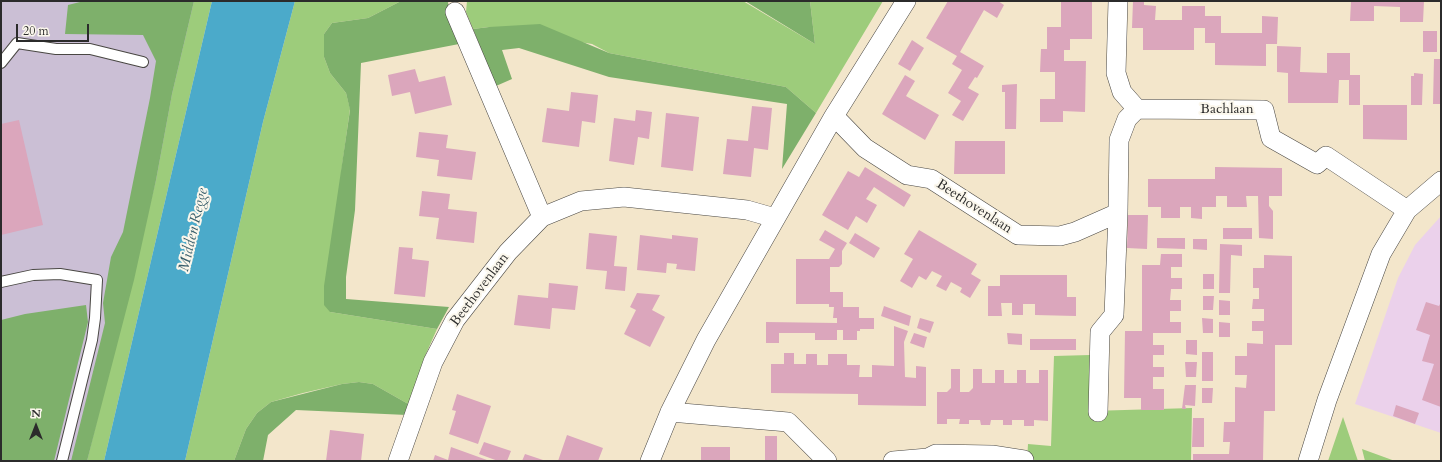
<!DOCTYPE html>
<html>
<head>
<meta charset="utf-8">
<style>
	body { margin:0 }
	#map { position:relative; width:1442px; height:462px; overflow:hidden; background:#f3e6cb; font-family:Cardo,serif }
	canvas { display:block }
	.frame { position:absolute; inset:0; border:2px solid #2b2b2b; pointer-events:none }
	.north { position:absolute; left:16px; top:406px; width:40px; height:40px; -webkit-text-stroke:3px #fbf7ec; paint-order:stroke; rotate:0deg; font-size:11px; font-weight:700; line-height:16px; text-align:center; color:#2b2b2b }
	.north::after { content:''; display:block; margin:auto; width:14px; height:18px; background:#2b2b2b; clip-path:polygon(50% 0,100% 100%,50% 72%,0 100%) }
	.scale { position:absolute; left:16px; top:24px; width:73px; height:18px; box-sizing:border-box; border:2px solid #2b2b2b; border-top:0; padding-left:5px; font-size:12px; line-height:14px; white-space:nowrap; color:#2b2b2b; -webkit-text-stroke:3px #fbf7ec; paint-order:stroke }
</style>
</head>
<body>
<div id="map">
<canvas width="1442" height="462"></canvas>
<div class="frame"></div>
<div class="north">N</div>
<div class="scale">20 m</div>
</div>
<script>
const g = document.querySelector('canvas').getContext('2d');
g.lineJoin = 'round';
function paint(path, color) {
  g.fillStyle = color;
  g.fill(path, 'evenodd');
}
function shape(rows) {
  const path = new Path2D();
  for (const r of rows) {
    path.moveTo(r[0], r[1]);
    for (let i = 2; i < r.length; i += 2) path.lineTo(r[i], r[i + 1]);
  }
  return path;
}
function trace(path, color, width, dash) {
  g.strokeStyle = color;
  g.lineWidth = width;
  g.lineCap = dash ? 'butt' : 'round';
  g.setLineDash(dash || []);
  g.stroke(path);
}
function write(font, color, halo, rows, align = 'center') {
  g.font = font + ' Cardo,serif';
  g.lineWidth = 4;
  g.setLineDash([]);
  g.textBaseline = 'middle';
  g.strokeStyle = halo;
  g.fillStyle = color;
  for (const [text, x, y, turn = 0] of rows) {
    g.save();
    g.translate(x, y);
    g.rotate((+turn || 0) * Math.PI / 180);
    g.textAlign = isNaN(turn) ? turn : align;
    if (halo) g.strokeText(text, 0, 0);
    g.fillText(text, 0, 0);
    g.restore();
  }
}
paint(shape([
	[1441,216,1441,433,1355,404,1398,278,1415,245]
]), '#ebd1eb');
paint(shape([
	[1,1,201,1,92,461,1,461]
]), '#cbbfd5');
paint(shape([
	[194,1,212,1,104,461,87,461,156,180,172,94],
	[295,1,401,1,368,18,332,23,324,34,324,57,330,73,346,93,350,109,342,166,330,312,437,329,425,356,410,405,373,384,359,382,342,384,303,393,271,402,257,413,246,429,234,461,185,461,263,122],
	[467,1,743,1,815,44,810,1,883,1,816,113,786,87,609,53,592,44,489,27,473,29,466,12],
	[1090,355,1091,411,1192,408,1191,461,1027,461,1028,444,1051,446,1054,356],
	[1343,417,1358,461,1328,461],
	[1362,449,1395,461,1365,461]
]), '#9dcc7b');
paint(shape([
	[84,1,194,1,172,94,156,180,134,280,87,461,71,461,105,323,103,303,111,257,123,232,150,98,156,61,143,35,65,34,68,5],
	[401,1,448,1,450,24,459,44,361,63,355,210,346,277,346,299,449,307,437,329,330,312,324,305,324,286,350,110,346,93,330,73,324,57,324,34,332,23,368,18],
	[743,1,810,1,815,44,745,1],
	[540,24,609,53,786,87,816,113,782,169,787,104,609,77,519,48,502,50,512,79,496,86,473,29,489,27],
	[86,305,88,322,54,461,1,461,1,320,25,314],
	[359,382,373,384,410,405,407,415,296,410,268,435,263,461,234,461,246,429,257,413,271,402,342,384]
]), '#7eb06b');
paint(shape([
	[212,1,295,1,263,122,185,461,104,461]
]), '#4baaca');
paint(shape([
	[948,1,998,1,1004,5,997,18,984,10,960,52,984,66,977,78,975,77,968,88,979,94,963,121,952,115,961,101,948,93,962,70,952,64,957,56,926,38],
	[1061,1,1092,1,1092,39,1070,39,1070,50,1064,50,1064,61,1086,61,1085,112,1063,111,1063,122,1040,122,1040,99,1055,99,1055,72,1040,72,1041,49,1047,49,1047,27,1061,27],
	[1133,1,1144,1,1144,5,1156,6,1155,20,1182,20,1182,6,1205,6,1205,16,1221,16,1221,33,1262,33,1262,16,1278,17,1277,44,1266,44,1266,66,1215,65,1215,43,1205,43,1205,28,1194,28,1194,50,1143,50,1143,28,1132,28],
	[1351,1,1424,1,1423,22,1400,22,1400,7,1374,6,1374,21,1350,21],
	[1423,31,1437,31,1437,52,1423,52],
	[912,40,924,48,910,71,898,64],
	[1277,46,1301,47,1300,72,1327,73,1327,53,1350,53,1350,75,1360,75,1360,105,1349,105,1349,80,1339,80,1338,103,1288,103,1288,73,1277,72],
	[1434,59,1441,59,1441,104,1433,104],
	[415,69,419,82,445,76,452,105,415,114,410,92,392,96,388,75],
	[1414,73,1423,74,1422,105,1411,105,1411,76,1414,76],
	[905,75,915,81,906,96,939,115,925,140,882,114],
	[1017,84,1016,129,1005,129,1005,92,1002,92,1002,85],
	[571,92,598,95,595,123,582,121,579,147,542,142,547,108,569,111],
	[1363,105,1407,105,1407,140,1363,139],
	[752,106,772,108,768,150,754,148,751,177,723,174,727,139,748,141],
	[636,110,652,112,649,139,638,137,634,165,609,161,614,118,635,121],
	[666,113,699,117,693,171,661,167],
	[19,120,43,225,1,235,1,124],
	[419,132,448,135,446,148,476,152,472,180,437,176,439,160,416,157],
	[955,141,1005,141,1005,174,954,174],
	[865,167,911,195,904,207,874,187,866,199,877,205,867,223,856,216,848,230,822,215,848,171,859,177],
	[1215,167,1282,168,1282,196,1269,196,1269,206,1273,211,1273,239,1259,238,1258,196,1246,196,1247,207,1227,207,1227,196,1216,196,1216,207,1202,207,1202,219,1191,218,1191,207,1180,207,1180,218,1161,218,1161,207,1148,207,1148,179,1215,179],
	[422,191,450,194,448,209,477,212,474,243,436,239,439,218,419,216],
	[1128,215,1148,215,1147,249,1127,248],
	[1223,228,1252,228,1252,239,1223,239],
	[825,230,847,243,842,251,842,264,839,267,830,267,830,292,843,292,843,307,859,307,859,318,874,318,874,329,860,329,860,331,857,331,857,340,843,340,843,330,837,330,837,340,815,340,815,333,779,333,779,343,766,343,766,322,837,323,837,318,833,318,834,307,829,307,829,304,796,304,796,259,829,259,835,249,819,240],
	[919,230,977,264,971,274,981,280,970,298,960,292,962,288,951,282,946,291,936,286,942,276,932,271,926,280,919,276,912,288,900,281,913,259,904,254],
	[589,233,617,236,614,266,627,267,625,291,605,289,607,271,586,269],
	[855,233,880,248,874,258,849,243],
	[640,235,672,239,672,235,698,238,695,271,676,269,677,264,667,263,666,273,637,270],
	[1157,238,1185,238,1185,249,1157,248],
	[1193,239,1207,239,1207,250,1193,249],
	[1220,244,1242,245,1242,256,1231,255,1230,293,1219,293],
	[399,247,413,248,412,259,429,261,425,297,394,294],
	[1161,254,1182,254,1182,267,1171,267,1171,278,1182,278,1182,289,1171,289,1170,300,1181,300,1181,311,1170,311,1170,322,1181,322,1181,333,1153,333,1153,345,1164,345,1164,355,1153,355,1153,367,1164,367,1164,377,1153,377,1153,389,1164,389,1164,410,1141,410,1141,398,1124,398,1125,331,1142,331,1142,265,1160,265],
	[1264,255,1292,256,1292,345,1275,345,1275,411,1264,411,1263,461,1193,461,1193,454,1229,454,1230,442,1223,442,1224,422,1235,422,1235,387,1246,388,1247,375,1235,375,1235,356,1247,356,1247,343,1263,344,1263,331,1252,331,1252,321,1264,321,1264,309,1252,309,1253,299,1259,299,1259,288,1253,288,1253,268,1264,268],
	[1203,274,1214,274,1214,289,1203,289],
	[1000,275,1067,275,1067,297,1076,297,1076,316,1035,315,1035,304,1023,304,1023,315,1012,315,1012,303,1001,303,1002,316,988,316,988,286,1000,286],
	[549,283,578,286,575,310,552,308,550,329,514,325,518,295,548,298],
	[637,293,660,295,652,310,665,317,650,347,624,334,636,310,630,307],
	[1203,296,1214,296,1213,310,1203,310],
	[1219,300,1230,301,1230,315,1219,315],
	[1426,302,1439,306,1441,302,1441,407,1422,400,1434,364,1422,361,1430,335,1416,330],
	[884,306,911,316,909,326,881,316],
	[920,318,934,322,930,333,917,328],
	[1202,318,1213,319,1213,333,1203,333],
	[1219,322,1230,323,1230,337,1219,337],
	[894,326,908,331,904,342,905,377,916,378,916,366,926,367,926,406,858,405,858,394,771,393,771,364,784,364,784,353,794,353,794,364,806,364,806,354,817,354,817,365,828,365,828,354,847,354,847,365,860,365,859,377,872,377,872,365,894,366],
	[914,333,927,337,924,348,910,343],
	[1007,333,1022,334,1022,345,1008,344],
	[1030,339,1076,339,1076,350,1030,350],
	[1186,340,1197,340,1197,355,1186,354],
	[1202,352,1213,352,1213,381,1202,381],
	[1185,362,1197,362,1196,377,1186,377],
	[951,369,960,369,960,392,969,392,973,388,973,369,982,369,982,383,995,383,995,370,1004,370,1004,383,1017,383,1017,370,1026,370,1026,383,1039,383,1039,370,1048,370,1048,421,1034,420,1034,426,1024,426,1024,420,1012,420,1012,425,1003,425,1003,420,991,420,990,425,981,425,980,420,969,420,969,424,959,424,960,419,947,419,947,424,937,424,937,392,947,392,951,388],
	[1185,385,1196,385,1195,406,1185,405,1186,409,1182,409],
	[1202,388,1213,388,1212,403,1202,403],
	[457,394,491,406,478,444,449,434,456,411,452,410],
	[1396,405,1419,413,1415,424,1393,416],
	[1193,418,1204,418,1204,447,1192,447],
	[330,430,364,434,361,461,326,461],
	[567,435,603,448,598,461,558,461],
	[765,436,777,436,777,461,765,461],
	[484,442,511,451,507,461,498,461,479,454],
	[451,447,487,460,487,461,433,461,435,455,448,460],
	[701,447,730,447,730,461,701,461],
	[525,454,546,461,522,461]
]), '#dba6bc');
const lane = shape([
	[1,63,17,43,56,49,90,49,143,62],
	[1,282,33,275,60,274,97,280,95,318,92,340,62,461]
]);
const street = shape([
	[1118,1,1116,73,1122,92,1137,109,1264,110,1271,138,1317,164,1326,156,1407,210],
	[455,12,542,217],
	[834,116,865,148,907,175,931,179,1018,235,1060,236,1075,232,1118,213,1119,140,1127,119,1137,109],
	[670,412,788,422,827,461],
	[1098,412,1100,332,1114,315,1118,213],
	[398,461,433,362,455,320,508,252,542,217,581,201,624,197,747,210,775,218],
	[650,461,670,412,706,340,834,116,906,1],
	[893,461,928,458,936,454,992,455,1024,460],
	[1308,461,1327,400,1381,254,1407,210,1441,181]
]);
trace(lane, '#494743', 12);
trace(street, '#494743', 20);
trace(lane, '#fff', 10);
trace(street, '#fff', 19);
write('14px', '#2b2b2b', '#fbf7ec', [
	["Bachlaan",1227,110],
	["Beethovenlaan",974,207,33],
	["Beethovenlaan",480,290,-53]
]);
write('italic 15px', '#385e6b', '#fbf7ec', [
	["Midden Regge",194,230,-77]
]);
</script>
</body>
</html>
